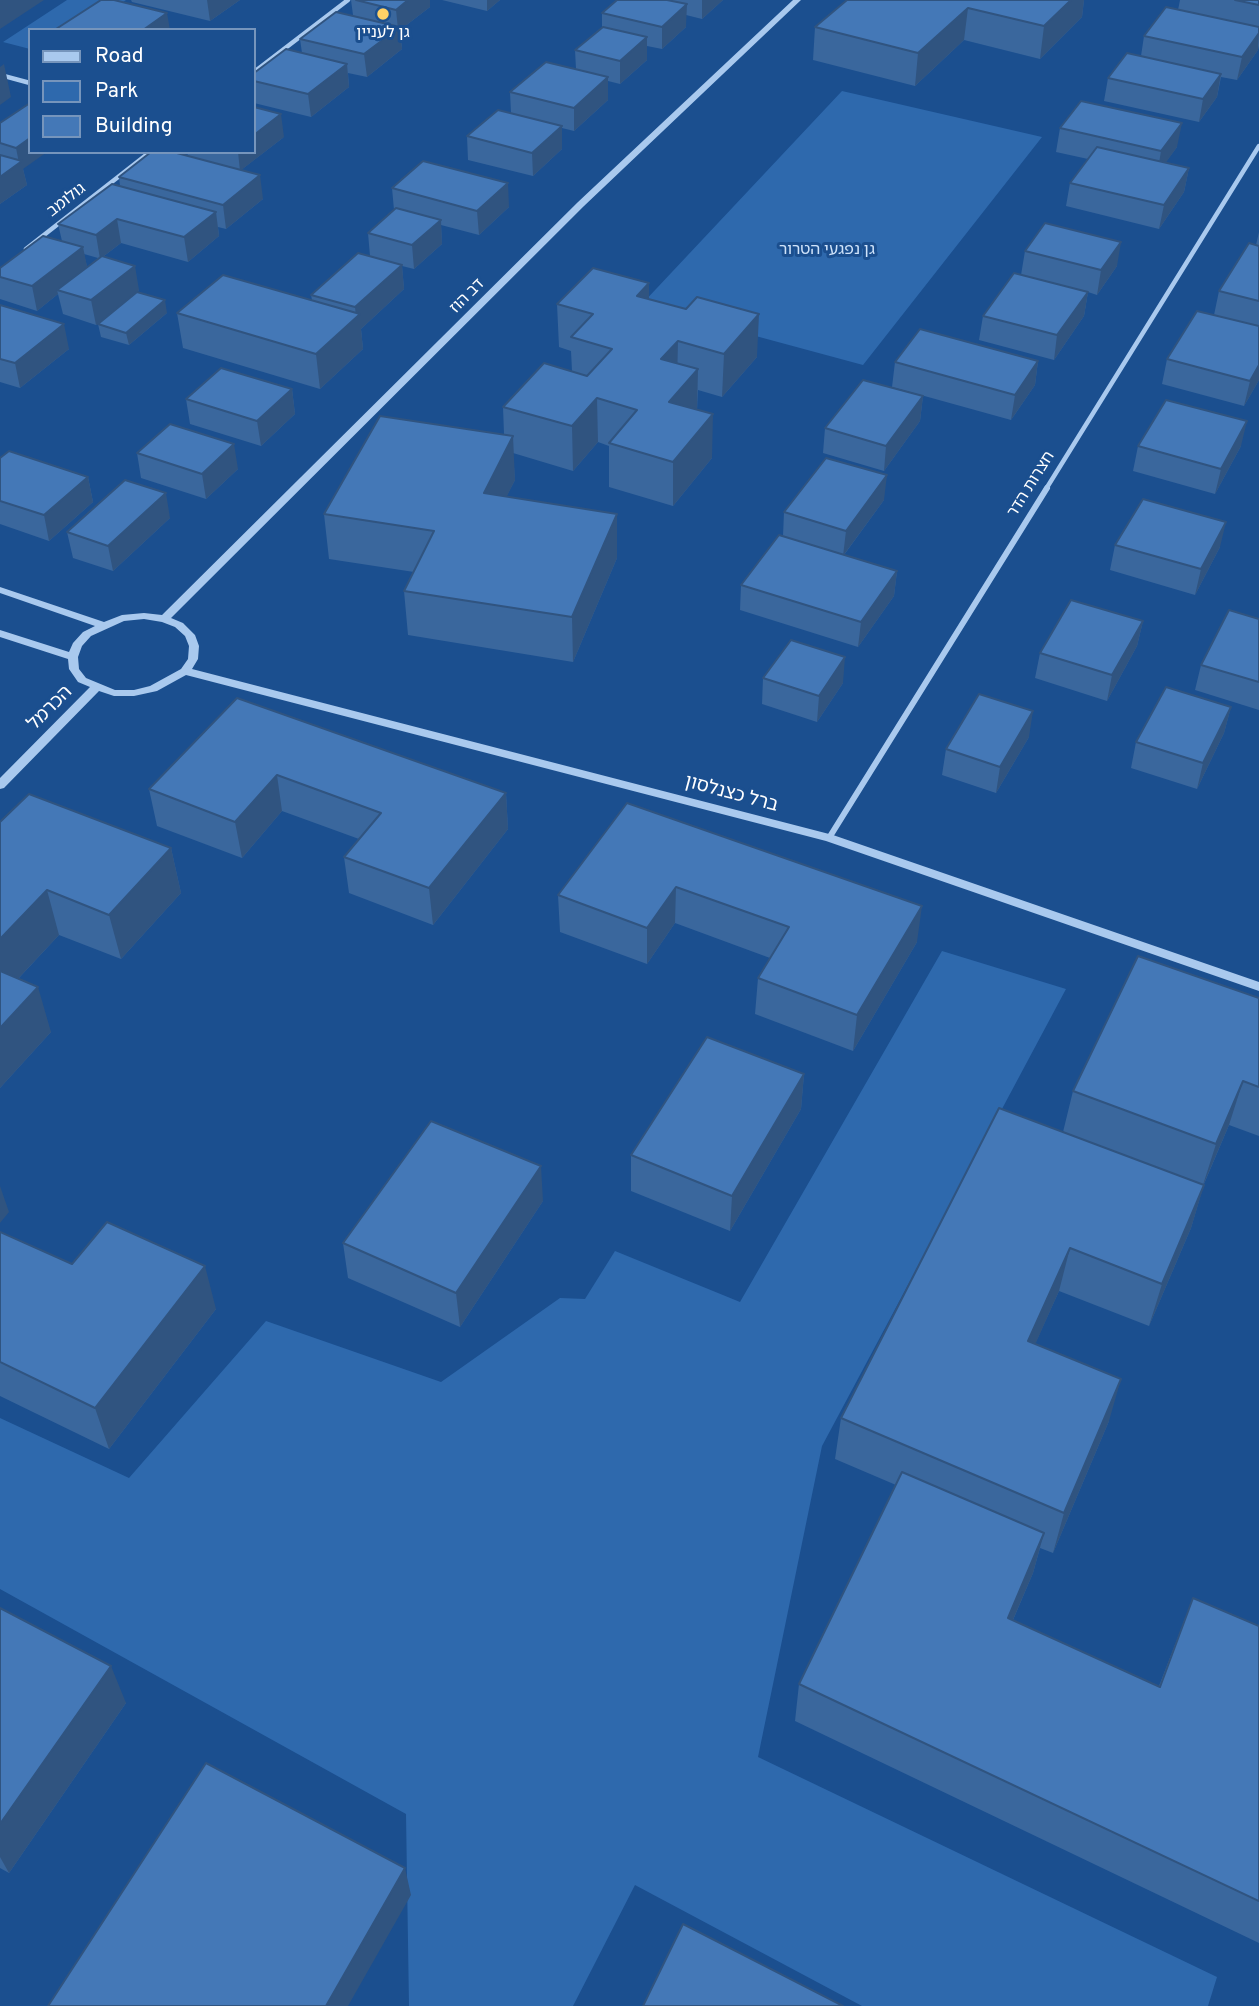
<!DOCTYPE html>
<html>
<head>
<meta charset="utf-8">
<style>
	body { margin:0 }
	#map { position:relative; width:1259px; height:2006px; overflow:hidden; background:#1b4f8f; font-family:Overpass,sans-serif }
	canvas { display:block }
	.legend { position:absolute; left:28px; top:28px; width:228px; height:126px; box-sizing:border-box; background:#1b4f8f; border:2px solid #7695bc; margin:0; padding:9px 12px; list-style:none; font-size:21px; color:#fff }
	.legend li { display:flex; align-items:center; gap:14px; height:35px }
	.legend b { width:35px; border:2px solid #7695bc }
</style>
</head>
<body>
<div id="map">
<canvas width="1259" height="2006"></canvas>
<ul class="legend">
<li><b style="height:9px;background:#a9c9ee"></b>Road</li>
<li><b style="height:19px;background:#2e69ad"></b>Park</li>
<li><b style="height:19px;background:#4478b7"></b>Building</li>
</ul>
</div>
<script>
const g = document.querySelector('canvas').getContext('2d');
g.lineJoin = 'round';
function paint(path, color) {
  g.fillStyle = color;
  g.fill(path, 'evenodd');
}
function shape(rows) {
  const path = new Path2D();
  for (const r of rows) {
    path.moveTo(r[0], r[1]);
    for (let i = 2; i < r.length; i += 2) path.lineTo(r[i], r[i + 1]);
  }
  return path;
}
function trace(path, color, width, dash) {
  g.strokeStyle = color;
  g.lineWidth = width;
  g.lineCap = dash ? 'butt' : 'round';
  g.setLineDash(dash || []);
  g.stroke(path);
}
function write(font, color, halo, rows, align = 'center') {
  g.font = font + ' Overpass,"Noto Sans Hebrew",sans-serif';
  g.lineWidth = 6;
  g.setLineDash([]);
  g.textBaseline = 'middle';
  g.strokeStyle = halo;
  g.fillStyle = color;
  for (const [text, x, y, turn = 0] of rows) {
    g.save();
    g.translate(x, y);
    g.rotate((+turn || 0) * Math.PI / 180);
    g.textAlign = isNaN(turn) ? turn : align;
    if (halo) g.strokeText(text, 0, 0);
    g.fillText(text, 0, 0);
    g.restore();
  }
}
paint(shape([
	[67,0,126,0,81,30,30,30,30,49,3,42],
	[842,91,1042,137,863,365,641,305],
	[942,951,1066,989,822,1446,758,1757,1217,1977,1208,2006,862,2006,635,1885,573,2006,409,2006,406,1814,0,1589,0,1418,129,1478,266,1321,441,1382,560,1298,585,1299,615,1251,740,1302]
]), '#2e69ad');
trace(shape([
	[254,72,348,0],
	[0,75,30,83],
	[26,249,150,152],
	[1046,489,1259,146]
]), '#a9c9ee', 4.5);
trace(shape([
	[829,838,1047,488]
]), '#a9c9ee', 6);
paint(shape([
	[793,0,801,0,584,206,171,618,183,623,195,635,199,646,198,659,192,669,833,835,1259,982,1259,991,826,841,186,675,157,691,134,696,114,696,99,691,4,788,0,789,0,778,90,687,78,682,69,669,68,659,0,637,0,630,69,652,73,643,83,632,95,626,0,593,0,587,104,622,122,615,144,613,162,615,578,202,793,0],
	[144,619,162,622,175,627,185,636,189,646,188,659,181,669,150,686,134,690,115,690,86,678,79,669,78,657,82,646,91,636,124,621,144,619]
]), '#a9c9ee');
paint(shape([
	[131,0,240,0,210,21,132,2],
	[351,0,430,0,430,7,400,30,402,49,367,77,348,73,349,87,311,117,254,103,254,73,302,53,300,39,353,15],
	[442,0,500,0,487,11],
	[617,0,723,0,702,19,686,15,686,27,662,49,647,46,647,60,620,84,608,81,608,100,574,131,562,128,562,149,533,176,468,160,467,136,511,113,510,92,576,69,575,50,602,27,602,13],
	[847,0,1084,0,1082,17,1040,59,964,40,915,86,813,60,815,27],
	[1180,0,1259,0,1259,46,1258,50,1237,80,1221,77,1217,97,1199,122,1104,101,1108,78,1141,56,1144,36,1178,10],
	[30,103,23,169,27,185,0,204,0,123],
	[1060,128,1177,147,1165,163,1189,168,1184,192,1159,229,1066,206,1070,183,1088,159,1056,152],
	[284,137,241,170,263,199,226,229,218,227,219,236,188,262,121,243,104,256,139,290,96,325,63,314,58,294,37,311,0,299,0,268,62,241,58,224,120,186,119,177,188,156,187,152,254,152],
	[84,254,98,258,87,267],
	[392,188,509,207,479,235,441,225,442,244,414,269,402,266,404,289,361,329,363,349,320,389,183,348,177,313,312,300,311,295,370,256,368,233,394,210],
	[1259,232,1259,380,1244,406,1162,384,1167,359,1214,315,1219,291,1256,245],
	[1025,251,1117,266,1097,295,1088,292,1084,316,1054,360,979,340,983,316,1021,275],
	[649,299,757,357,722,397,698,390,697,410,712,458,673,506,609,487,609,446,598,442,573,471,513,453,515,480,506,497,617,514,617,558,573,662,408,635,404,591,414,572,329,559,324,514,504,434,503,407,572,371,571,351,559,347,557,304],
	[0,305,69,349,20,388,0,382],
	[167,313,129,345,101,337,98,324],
	[1038,361,1035,385,1011,420,892,387,895,362],
	[292,389,295,414,261,446,190,424,186,399],
	[923,396,920,421,884,471,823,453,825,428],
	[1138,446,1241,446,1215,494,1133,471],
	[137,453,238,469,206,499,141,478],
	[0,458,88,477,93,502,49,541,0,524],
	[884,500,844,555,897,571,894,596,858,647,740,610,741,585,783,536,784,512],
	[170,518,113,571,73,558,67,532],
	[1115,545,1220,547,1195,595,1110,570],
	[1259,619,1259,710,1195,690,1201,665],
	[1143,621,1137,646,1107,701,1035,678,1040,653],
	[763,678,843,683,817,722,762,704],
	[237,698,506,793,508,829,433,925,349,893,344,857,359,839,282,811,242,858,157,826,149,789],
	[1231,707,1224,733,1197,789,1131,768,1136,742],
	[1029,737,996,793,942,775,946,749],
	[627,803,917,942,853,1051,755,1014,758,978,770,958,675,923,647,964,560,932,558,895],
	[0,822,171,848,181,893,121,959,59,935,18,979,51,1032,0,1088],
	[1259,998,1259,1136,1229,1125,1204,1184,1191,1228,1149,1326,1059,1291,1035,1344,1109,1421,1053,1553,1040,1548,1033,1573,1013,1620,1159,1686,1193,1598,1259,1626,1259,1943,795,1721,799,1684,896,1485,835,1459,841,1418,1063,1132,1073,1091],
	[804,1074,801,1109,730,1231,631,1191,631,1155],
	[543,1201,460,1327,348,1278,343,1243],
	[0,1232,72,1264,216,1309,109,1449,0,1396],
	[0,1608,126,1703,9,1873,0,1868]
]), '#3a679d');
paint(shape([
	[0,0,44,0,0,29],
	[207,0,240,0,210,21],
	[408,0,430,0,430,7,400,30,402,49,367,77,364,54,398,29,396,10],
	[487,0,500,0,487,11],
	[702,0,723,0,702,19],
	[1071,0,1084,0,1082,17,1040,59,1044,26],
	[687,4,686,27,662,49,662,27],
	[968,8,964,40,915,86,918,53],
	[167,13,170,30,143,30],
	[1259,33,1258,50,1237,80,1242,57],
	[647,37,647,60,620,84,620,61],
	[4,64,11,97,0,105,0,67],
	[347,64,349,87,311,117,308,94],
	[1221,74,1217,97,1199,122,1203,99],
	[608,77,608,100,574,131,574,108],
	[281,114,284,137,240,171,238,152,254,152,254,135],
	[1182,123,1177,147,1157,175,1161,151],
	[562,126,562,149,533,176,532,153],
	[30,138,30,152,47,152,23,169,27,185,0,204,0,177,19,163,16,148],
	[1189,168,1184,192,1159,229,1164,205],
	[260,175,263,199,226,229,223,205],
	[508,183,509,207,479,235,477,211],
	[216,212,219,236,188,262,184,237],
	[117,219,121,243,100,259,96,235],
	[441,220,442,244,414,269,412,245],
	[1121,242,1117,266,1097,295,1101,270],
	[83,247,88,271,57,290,58,294,37,311,32,286],
	[402,265,404,289,361,329,363,349,320,389,316,354,356,317,355,307],
	[135,266,139,290,96,325,91,300],
	[649,283,649,326,637,296],
	[1088,292,1084,316,1054,360,1057,335],
	[165,300,167,313,129,345,126,333],
	[759,314,757,357,722,397,724,354],
	[64,324,69,349,20,388,15,363],
	[678,341,677,384,661,359],
	[1038,361,1035,385,1011,420,1015,395],
	[1259,365,1259,380,1244,406,1250,381],
	[698,369,697,413,669,402],
	[292,389,295,414,261,446,257,421],
	[923,396,920,421,884,471,886,446],
	[597,398,598,442,573,471,572,426],
	[713,414,712,458,673,506,673,462],
	[1247,421,1241,446,1215,494,1221,469],
	[513,436,515,480,486,538,484,493],
	[234,444,238,469,206,499,202,474],
	[887,475,884,500,843,556,846,531],
	[88,477,93,502,49,541,44,515],
	[166,493,170,518,113,571,108,546],
	[617,514,617,558,573,662,572,617],
	[1226,522,1220,547,1195,595,1201,569],
	[897,571,894,596,858,647,861,622],
	[1143,621,1137,646,1107,701,1112,675],
	[845,657,843,683,817,722,819,696],
	[1231,707,1224,733,1197,789,1203,763],
	[1033,711,1029,737,996,793,1000,767],
	[277,775,282,811,242,858,235,822],
	[506,793,508,829,433,925,429,888],
	[171,848,181,893,121,959,109,915],
	[676,887,675,923,647,964,647,928],
	[47,890,59,935,0,998,0,939],
	[922,906,917,942,853,1051,857,1015],
	[38,987,51,1032,0,1088,0,1028],
	[804,1074,801,1109,730,1231,732,1196],
	[1243,1081,1229,1125,1202,1188,1216,1144],
	[541,1166,543,1201,460,1327,456,1293],
	[1204,1185,1191,1228,1149,1326,1162,1284],
	[0,1186,9,1212,0,1223],
	[1070,1248,1059,1291,1018,1383,1028,1341],
	[205,1266,216,1309,109,1449,95,1408],
	[1121,1379,1109,1421,1053,1553,1064,1513],
	[1044,1533,1033,1573,997,1657,1008,1618],
	[111,1666,126,1703,9,1873,0,1857,0,1824],
	[405,1868,411,1895,348,2006,326,2006]
]), '#305480');
const building = shape([
	[101,0,114,0,167,13,143,30,56,29,101,0],
	[356,0,408,0,396,10,356,0],
	[617,0,667,0,687,4,662,27,602,13,617,0],
	[847,0,1071,0,1044,26,968,8,918,53,815,27,847,0],
	[1235,0,1259,0,1259,5,1235,0],
	[1166,7,1259,27,1259,33,1242,57,1144,36,1166,7],
	[336,12,400,27,364,54,300,39,336,12],
	[603,27,647,37,620,61,575,50,603,27],
	[286,49,347,64,308,94,254,81,254,73,286,49],
	[1127,53,1221,74,1203,99,1108,78,1127,53],
	[546,62,608,77,574,108,510,92,546,62],
	[1081,101,1182,123,1161,151,1060,128,1081,101],
	[30,103,30,138,16,148,0,143,0,123,30,103],
	[254,107,281,114,254,135,254,107],
	[498,110,562,126,532,153,467,136,498,110],
	[1097,147,1189,168,1164,205,1070,183,1097,147],
	[151,152,173,152,260,175,223,205,119,177,151,152],
	[0,155,22,161,0,177,0,155],
	[423,161,508,183,477,211,392,188,423,161],
	[112,184,216,212,184,237,117,219,96,235,58,224,112,184],
	[396,208,441,220,412,245,368,233,396,208],
	[1045,223,1121,242,1101,270,1025,251,1045,223],
	[43,236,83,247,32,286,0,277,0,268,43,236],
	[1249,243,1259,246,1259,301,1219,291,1249,243],
	[358,253,402,265,355,307,311,295,358,253],
	[102,256,135,266,91,300,57,290,102,256],
	[593,268,649,283,637,296,686,309,697,297,759,314,724,354,678,341,661,359,698,369,669,402,713,414,673,462,609,443,637,410,597,398,572,426,503,407,544,363,587,376,612,349,571,337,593,314,557,304,593,268],
	[1014,273,1088,292,1057,335,983,316,1014,273],
	[223,275,360,314,316,354,177,313,223,275],
	[137,292,165,300,126,333,98,324,137,292],
	[0,305,64,324,15,363,0,359,0,305],
	[1197,311,1259,326,1259,365,1250,381,1167,359,1197,311],
	[920,329,1038,361,1015,395,895,362,920,329],
	[221,368,292,389,257,421,186,399,221,368],
	[863,380,923,396,886,446,825,428,863,380],
	[1166,400,1247,421,1221,469,1138,446,1166,400],
	[380,416,513,436,484,493,617,514,572,617,404,591,434,531,324,514,380,416],
	[170,424,234,444,202,474,137,453,170,424],
	[9,451,88,477,44,515,0,501,0,458,9,451],
	[826,458,887,475,846,531,784,512,826,458],
	[125,480,166,493,108,546,67,532,125,480],
	[1143,499,1226,522,1201,569,1115,545,1143,499],
	[779,535,897,571,861,622,741,585,779,535],
	[1071,600,1143,621,1112,675,1040,653,1071,600],
	[1229,610,1259,619,1259,682,1201,665,1229,610],
	[791,640,845,657,819,696,763,678,791,640],
	[1166,687,1231,707,1203,763,1136,742,1166,687],
	[979,694,1033,711,1000,767,946,749,979,694],
	[237,698,506,793,429,888,344,857,381,813,277,775,235,822,149,789,237,698],
	[29,794,171,848,109,915,47,890,0,939,0,822,29,794],
	[627,803,922,906,857,1015,758,978,789,927,676,887,647,928,558,895,627,803],
	[1138,956,1259,998,1259,1087,1243,1081,1216,1144,1073,1091,1138,956],
	[0,971,38,987,0,1028,0,971],
	[707,1037,804,1074,732,1196,631,1155,707,1037],
	[999,1108,1204,1185,1162,1284,1070,1248,1028,1341,1121,1379,1064,1513,841,1418,999,1108],
	[431,1121,541,1166,456,1293,343,1243,431,1121],
	[107,1222,205,1266,95,1408,0,1362,0,1232,72,1264,107,1222],
	[902,1472,1044,1533,1008,1618,1160,1687,1193,1598,1259,1626,1259,1901,799,1684,902,1472],
	[0,1608,111,1666,0,1824,0,1608],
	[206,1763,405,1868,326,2006,48,2006,206,1763],
	[683,1924,843,2006,643,2006,683,1924]
]);
paint(building, '#4478b7');
trace(building, '#305480', 2);
for (const [x, y, r, color] of [
	[383,14,7,"#ffd166"]
]) {
  const dot = new Path2D();
  dot.arc(x, y, r, 0, 2 * Math.PI);
  g.fillStyle = color;
  g.fill(dot);
  trace(dot, '#1b4f8f', 2.5);
}
write('16px', '#fff', '#1b4f8f', [
	["גן לעניין",383,34]
]);
write('16px', '#fff', '#1b4f8f', [
	["גולומב",67,201,-38],
	["דב הוז",468,297,-45],
	["חצרות הדר",1032,485,-58]
]);
write('16px', '#cfe3fa', '#1b4f8f', [
	["גן נפגעי הטרור",827,251]
]);
write('19px', '#fff', '#1b4f8f', [
	["הכרמל",51,709,-45],
	["ברל כצנלסון",731,795,15]
]);
</script>
</body>
</html>
